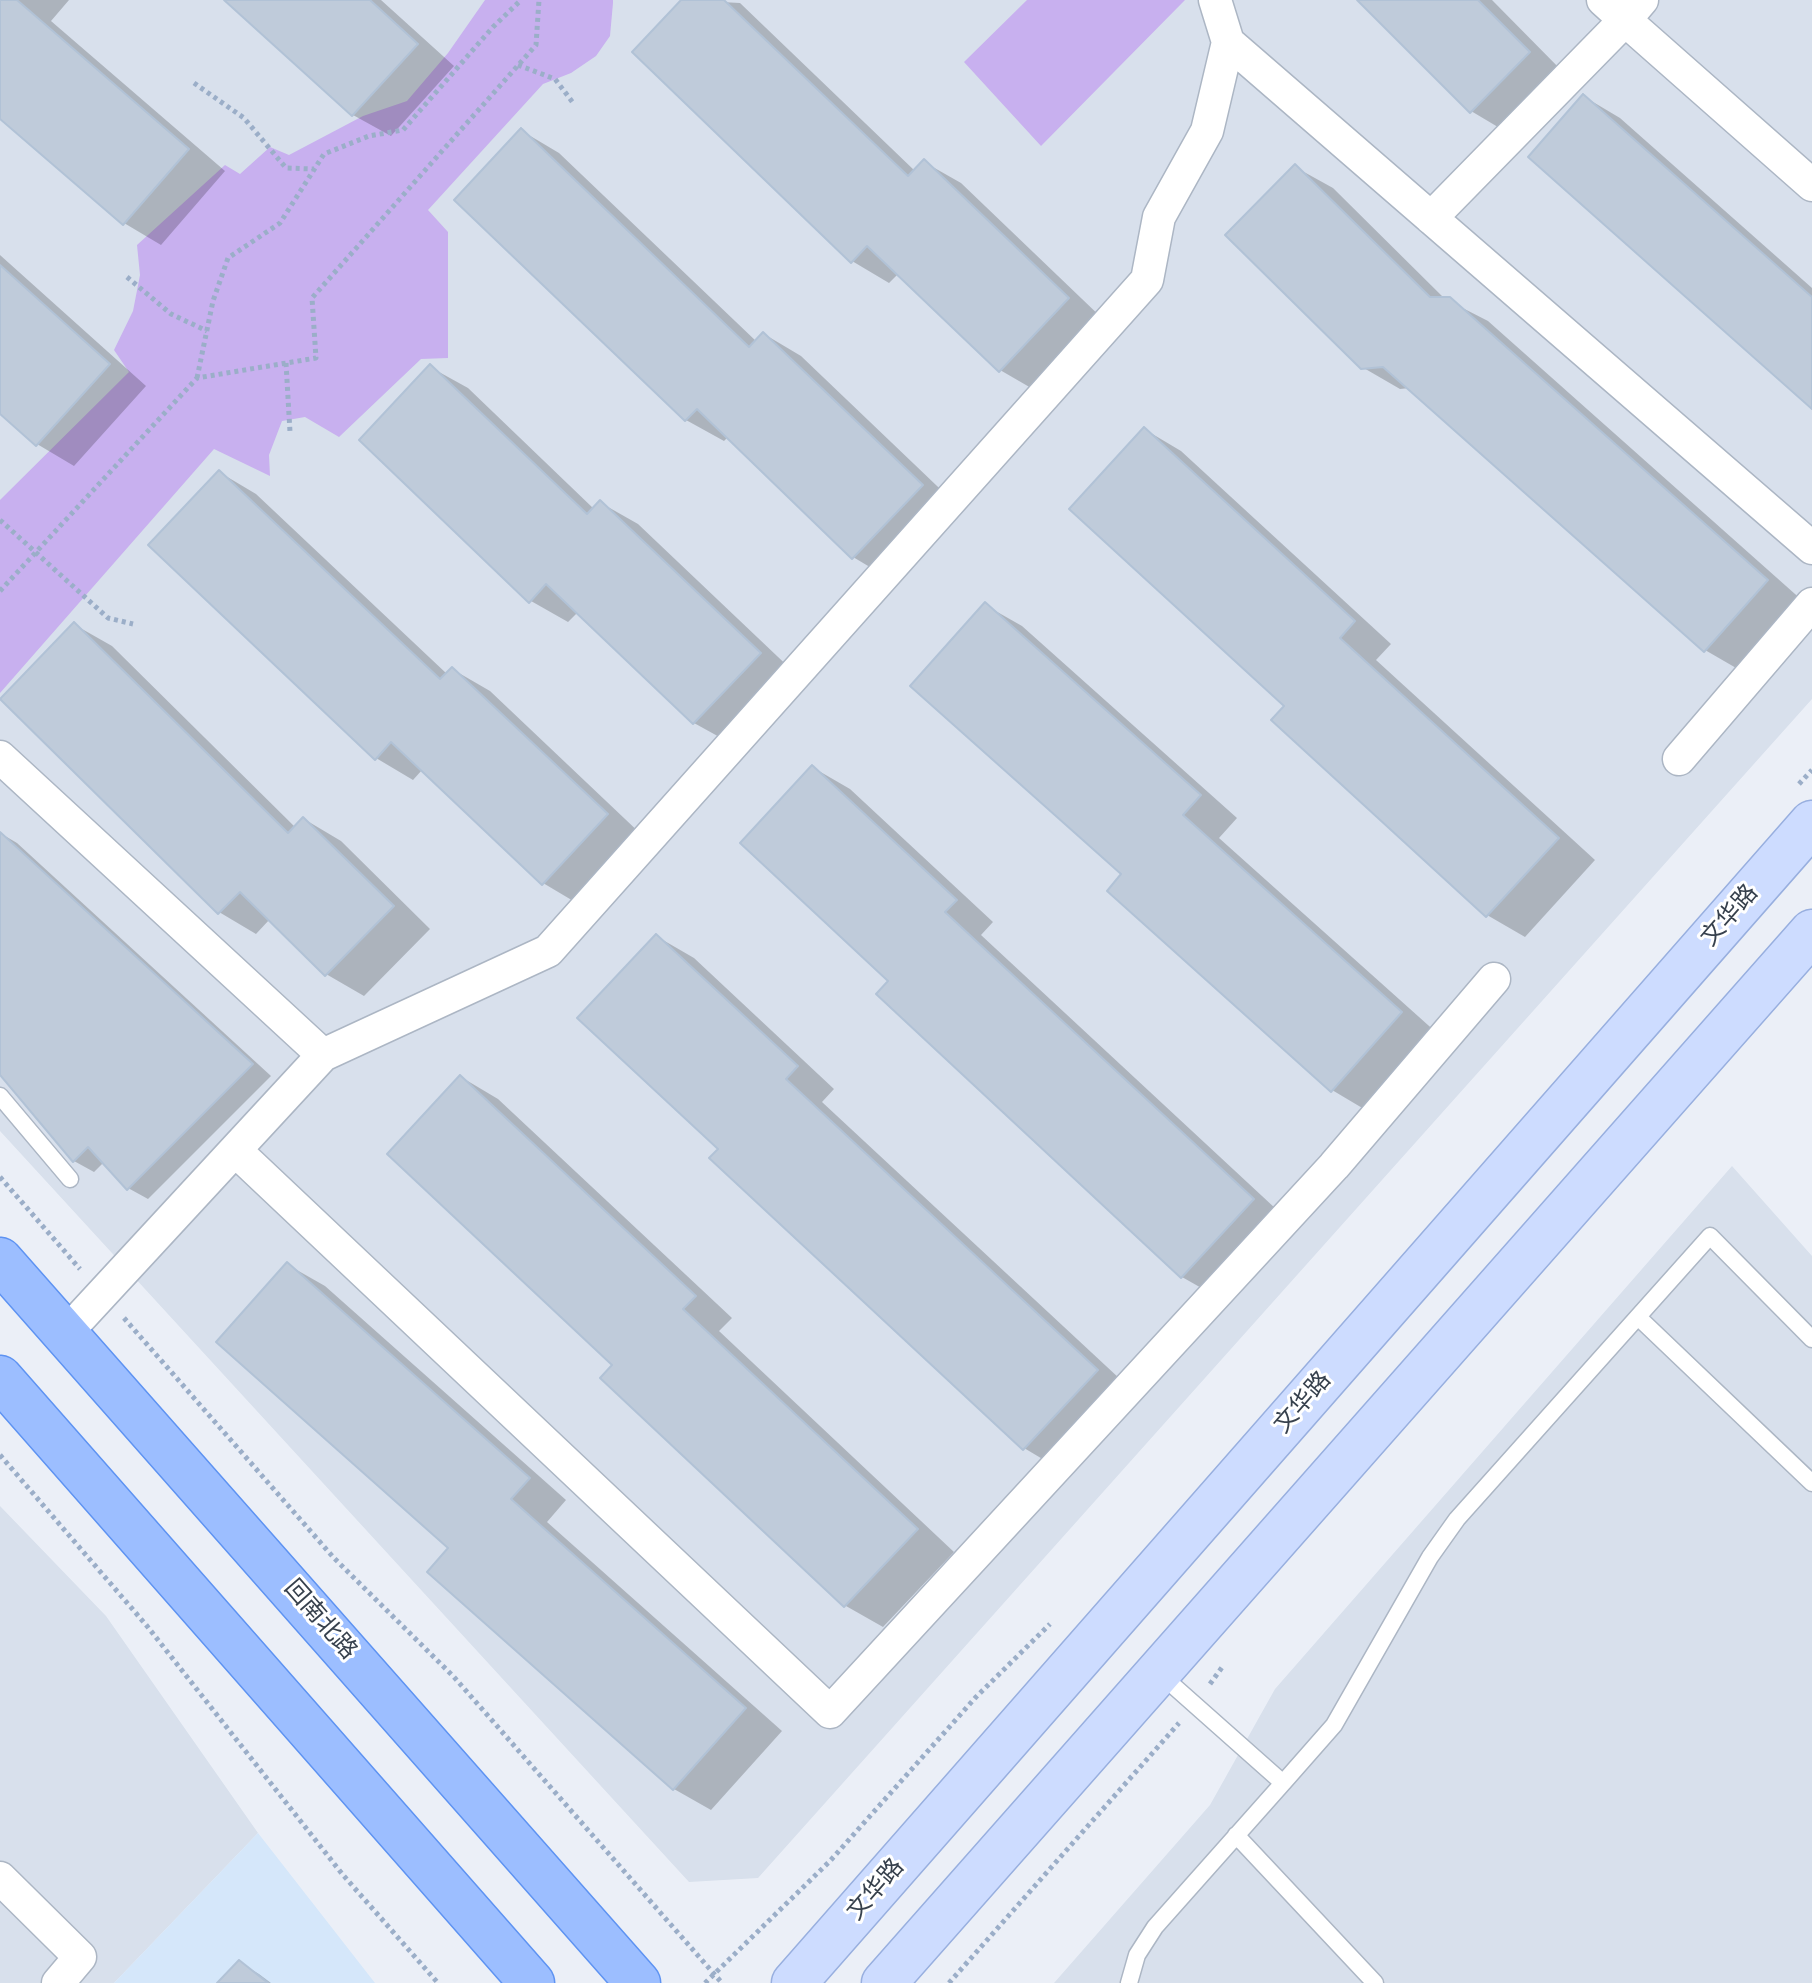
<!DOCTYPE html>
<html>
<head>
<meta charset="utf-8">
<style>
	body { margin:0 }
	canvas { display:block; background:#ebeff7 }
</style>
</head>
<body>
<canvas width="1812" height="1983"></canvas>
<script>
const g = document.querySelector('canvas').getContext('2d');
g.lineJoin = 'round';
function paint(path, color) {
  g.fillStyle = color;
  g.fill(path, 'evenodd');
}
function shape(rows) {
  const path = new Path2D();
  for (const r of rows) {
    path.moveTo(r[0], r[1]);
    for (let i = 2; i < r.length; i += 2) path.lineTo(r[i], r[i + 1]);
  }
  return path;
}
function trace(path, color, width, dash) {
  g.strokeStyle = color;
  g.lineWidth = width;
  g.lineCap = dash ? 'butt' : 'round';
  g.setLineDash(dash || []);
  g.stroke(path);
}
function write(font, color, halo, rows, align = 'center') {
  g.font = font + ' "Varela Round","Noto Sans SC",sans-serif';
  g.lineWidth = 6;
  g.setLineDash([]);
  g.textBaseline = 'middle';
  g.strokeStyle = halo;
  g.fillStyle = color;
  for (const [text, x, y, turn = 0] of rows) {
    g.save();
    g.translate(x, y);
    g.rotate((+turn || 0) * Math.PI / 180);
    g.textAlign = isNaN(turn) ? turn : align;
    if (halo) g.strokeText(text, 0, 0);
    g.fillText(text, 0, 0);
    g.restore();
  }
}
paint(shape([
	[0,0,1812,0,1812,699,758,1878,689,1882,0,1131],
	[1732,1166,1812,1256,1812,1983,1054,1983,1210,1805,1275,1689],
	[0,1506,106,1616,258,1833,114,1983,0,1983]
]), '#d8e0ec');
paint(shape([
	[258,1833,375,1983,114,1983]
]), '#d5e7fa');
paint(shape([
	[485,0,613,0,613,3,610,36,596,56,571,73,543,84,428,210,448,232,448,358,421,359,339,437,305,417,282,421,269,455,270,476,214,449,0,693,0,500,129,372,114,350,133,311,140,275,137,245,225,165,240,174,270,147,289,155,363,116,407,101,448,53],
	[1027,0,1185,0,1041,146,964,62]
]), '#c8b0ef');
paint(shape([
	[0,0,69,0,51,21,225,171,161,245,124,223,0,116],
	[227,0,381,0,454,66,391,136,353,115],
	[684,0,740,3,915,171,924,162,961,183,1105,321,1038,392,1000,370,899,273,889,283,852,261],
	[1359,0,1492,0,1566,75,1508,133,1471,111],
	[1583,96,1620,118,1812,288,1812,406],
	[522,131,559,153,757,342,764,334,801,356,959,507,890,579,853,557,728,437,724,441,686,420,456,200],
	[1295,167,1333,188,1445,299,1488,321,1804,602,1743,672,1705,650,1410,388,1400,389,1362,367],
	[0,255,146,386,74,466,37,444,0,411],
	[430,367,468,388,594,509,601,503,638,524,797,675,732,744,694,723,578,612,568,622,531,601],
	[1144,429,1181,451,1391,644,1376,660,1595,860,1525,937,1487,915,1287,705],
	[219,472,256,494,447,674,452,669,490,691,644,837,580,905,543,883,422,770,413,780,376,758],
	[985,605,1022,626,1237,818,1219,838,1438,1034,1369,1112,1332,1090,1124,874],
	[75,625,112,646,296,828,304,819,341,841,430,929,364,996,326,974,270,919,256,934,219,912],
	[812,767,850,789,993,922,981,935,1290,1222,1219,1298,1182,1277],
	[0,833,17,843,271,1076,148,1199,128,1188,104,1162,94,1172,74,1161,0,1072],
	[656,936,694,958,834,1089,822,1102,1134,1392,1061,1470,1024,1448,721,1148],
	[461,1077,498,1099,732,1318,719,1331,954,1552,883,1627,846,1606,603,1378,615,1365],
	[288,1265,325,1286,566,1500,547,1522,782,1731,711,1810,674,1789],
	[239,1962,259,1974,271,1983,219,1983]
]), '#0003');
const building = shape([
	[0,0,17,0,189,149,123,225,0,119,0,0],
	[224,0,370,0,418,44,352,116,224,0],
	[681,0,724,0,908,176,924,159,1069,298,999,372,867,246,851,263,632,52,681,0],
	[1357,0,1478,0,1530,52,1470,113,1357,0],
	[1583,94,1812,297,1812,409,1528,157,1583,94],
	[521,128,749,347,763,332,923,485,852,559,697,409,685,421,454,200,521,128],
	[1295,164,1430,297,1450,297,1768,580,1704,652,1383,367,1361,369,1225,235,1295,164],
	[0,265,110,364,36,446,0,414,0,265],
	[430,364,587,514,600,500,761,653,693,724,546,584,529,603,359,440,430,364],
	[1144,427,1355,621,1340,638,1559,838,1486,917,1271,720,1284,706,1069,509,1144,427],
	[219,470,440,679,452,667,608,814,542,885,391,742,375,760,148,545,219,470],
	[985,602,1201,795,1183,815,1402,1012,1331,1092,1107,891,1121,874,910,686,985,602],
	[74,622,288,833,303,817,394,906,325,976,240,892,218,914,0,699,74,622],
	[812,765,957,900,945,912,1254,1199,1181,1278,876,994,888,981,740,843,812,765],
	[0,832,253,1064,127,1190,88,1147,73,1162,0,1075,0,832],
	[656,934,798,1066,786,1079,1098,1370,1023,1450,709,1158,718,1149,577,1018,656,934],
	[460,1075,696,1296,683,1309,918,1529,844,1607,600,1378,612,1365,387,1154,460,1075],
	[287,1262,530,1478,511,1499,746,1708,673,1790,427,1572,448,1548,216,1342,287,1262],
	[239,1960,268,1983,217,1983,239,1960]
]);
paint(building, '#bfcbda');
trace(building, '#b1c2d6', 2);
const lane = shape([
	[0,1096,70,1179],
	[1638,1317,1812,1483],
	[1283,1783,1334,1725,1430,1557,1457,1519,1710,1236,1812,1339],
	[1236,1835,1375,1983],
	[1129,1983,1137,1955,1155,1927,1283,1783,1159,1673]
]);
const street = shape([
	[1642,0,1625,20,1812,185],
	[1228,42,1812,548],
	[1431,218,1625,20,1603,0],
	[0,757,323,1055],
	[1679,759,1812,604],
	[236,1151,830,1712,1334,1166,1494,979],
	[66,1333,323,1055,548,951,1147,280,1159,217,1207,131,1228,42,1215,0],
	[0,1878,80,1957,58,1983]
]);
const secondary = shape([
	[794,1983,1812,823],
	[884,1983,1812,932]
]);
const primary = shape([
	[0,1260,638,1983],
	[0,1378,532,1983]
]);
trace(lane, '#acb6c4', 19);
trace(street, '#acb6c4', 35);
trace(secondary, '#98afdf', 47);
trace(primary, '#5e93f2', 47);
trace(shape([
	[518,65,555,79,574,104],
	[194,83,244,118,286,168,314,169],
	[127,277,171,314,207,331],
	[286,363,290,432],
	[197,378,213,301,228,258,280,223,324,154,369,136,403,130,493,27,521,0],
	[0,520,108,618,133,624],
	[0,591,197,378,316,358,312,298,536,45,539,0],
	[1799,784,1812,770],
	[0,1177,80,1269],
	[124,1318,334,1558,454,1677,722,1983],
	[0,1455,147,1626,343,1875,438,1983],
	[1210,1684,1223,1666],
	[705,1983,830,1861,976,1697,1050,1624],
	[949,1983,1179,1723]
]), '#9baec8', 5, [4, 4]);
trace(lane, '#fff', 16);
trace(street, '#fff', 32);
trace(secondary, '#cddcff', 44);
trace(primary, '#9cbeff', 44);
write('24px', '#37414d', '#fff', [
	["文华路",1730,916,-49],
	["文华路",1303,1403,-49],
	["回南北路",320,1620,49],
	["文华路",876,1890,-49]
]);
</script>
</body>
</html>
